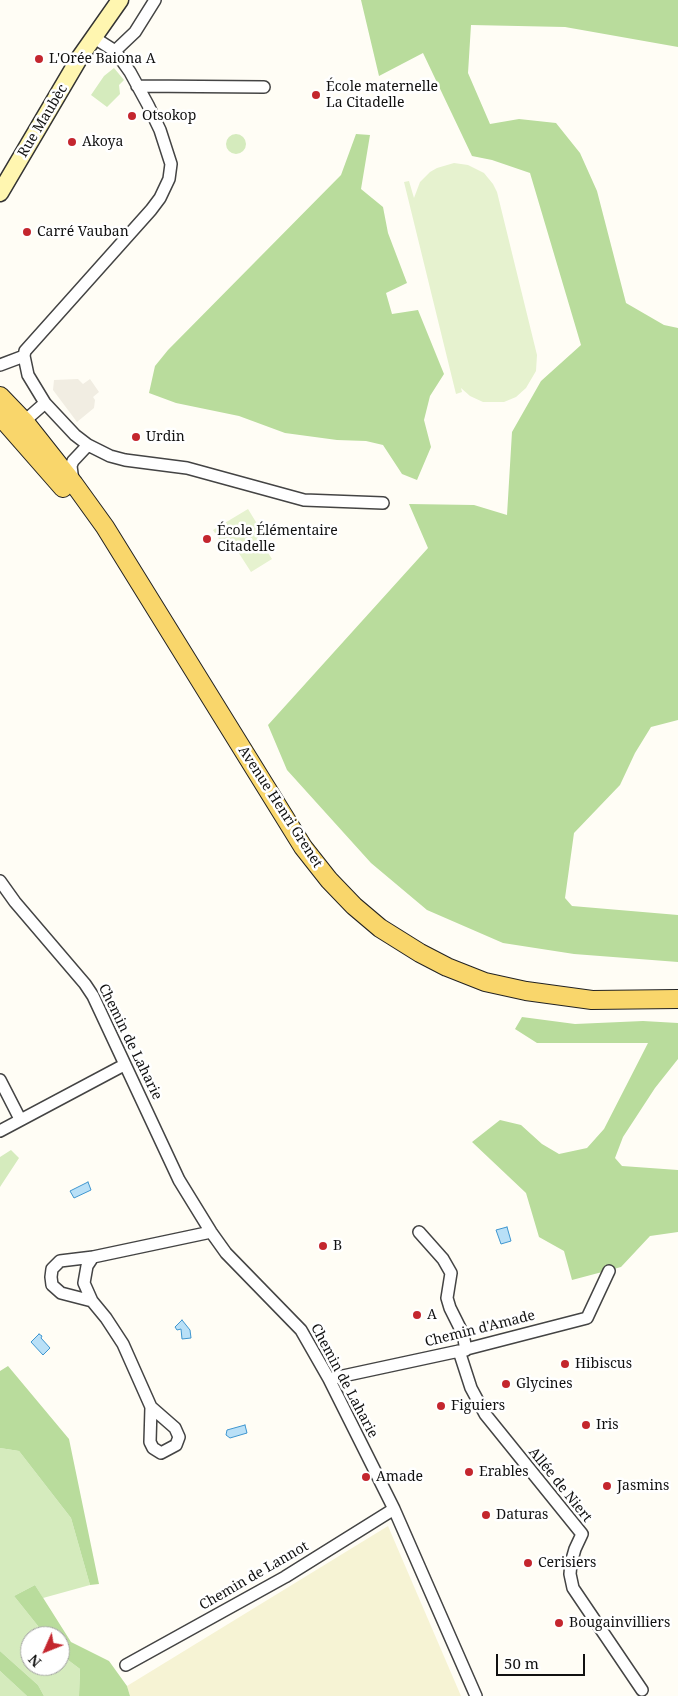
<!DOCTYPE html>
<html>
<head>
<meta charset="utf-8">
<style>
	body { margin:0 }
	#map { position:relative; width:678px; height:1696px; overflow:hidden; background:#fffdf5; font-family:"Noto Serif",serif }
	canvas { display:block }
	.north { position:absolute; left:20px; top:1626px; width:50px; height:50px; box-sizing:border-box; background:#fff; border:1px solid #a0a0a0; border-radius:50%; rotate:226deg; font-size:14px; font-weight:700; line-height:20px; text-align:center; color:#111 }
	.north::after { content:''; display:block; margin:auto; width:18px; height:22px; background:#c4262e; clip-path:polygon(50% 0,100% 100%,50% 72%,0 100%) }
	.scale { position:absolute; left:496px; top:1654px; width:89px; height:22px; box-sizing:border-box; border:2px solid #111; border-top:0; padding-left:6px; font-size:15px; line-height:18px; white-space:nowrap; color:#111; -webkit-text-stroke:4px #fff; paint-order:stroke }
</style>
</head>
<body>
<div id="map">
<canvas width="678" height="1696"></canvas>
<div class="north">N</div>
<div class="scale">50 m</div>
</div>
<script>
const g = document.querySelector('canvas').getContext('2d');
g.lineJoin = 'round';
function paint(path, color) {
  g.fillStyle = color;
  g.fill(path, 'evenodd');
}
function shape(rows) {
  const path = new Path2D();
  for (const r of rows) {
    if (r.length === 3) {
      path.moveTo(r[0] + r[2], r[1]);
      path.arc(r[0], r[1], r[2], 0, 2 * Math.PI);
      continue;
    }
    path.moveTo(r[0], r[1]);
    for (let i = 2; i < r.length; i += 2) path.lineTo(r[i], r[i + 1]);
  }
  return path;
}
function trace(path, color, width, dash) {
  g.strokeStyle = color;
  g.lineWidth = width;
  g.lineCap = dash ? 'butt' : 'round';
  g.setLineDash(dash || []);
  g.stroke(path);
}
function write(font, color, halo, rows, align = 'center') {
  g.font = font + ' "Noto Serif",serif';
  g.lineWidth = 5;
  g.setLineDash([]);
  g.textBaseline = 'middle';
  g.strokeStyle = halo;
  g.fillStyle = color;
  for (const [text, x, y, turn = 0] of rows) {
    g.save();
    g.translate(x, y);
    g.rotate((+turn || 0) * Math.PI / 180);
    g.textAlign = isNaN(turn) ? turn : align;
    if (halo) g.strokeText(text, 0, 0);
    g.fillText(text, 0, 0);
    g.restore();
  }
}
paint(shape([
	[388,1526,461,1696,130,1696,127,1686]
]), '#f6f3d4');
paint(shape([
	[114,68,124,80,119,85,120,94,107,107,91,95,104,76],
	[236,144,10],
	[11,1150,19,1158,0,1187,0,1157],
	[0,1448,19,1451,71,1518,90,1585,43,1598,35,1585,14,1596,46,1636,30,1636,30,1666,60,1666,60,1654,80,1669,79,1696,44,1696,38,1685,0,1651],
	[0,1671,27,1696,0,1696]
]), '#d5ebbd');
paint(shape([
	[361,0,678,0,678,47,565,27,471,25,468,73,490,124,519,119,556,123,580,153,597,191,626,303,664,325,678,328,678,720,651,727,635,753,620,785,574,833,565,898,572,906,678,915,678,962,574,954,503,943,427,910,371,863,287,770,268,725,428,548,409,504,474,505,507,515,512,432,541,381,581,345,530,173,492,160,472,156,423,53,379,76],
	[356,134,370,135,361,189,383,207,388,233,407,283,386,293,392,314,418,310,444,374,430,396,424,420,431,447,417,480,402,474,383,445,366,441,337,440,285,433,239,416,176,403,149,393,155,366,168,350,341,175],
	[522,1017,575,1024,643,1021,678,1023,678,1059,655,1088,623,1137,615,1158,622,1166,678,1170,678,1232,650,1236,621,1267,572,1280,564,1251,539,1237,526,1193,472,1142,500,1120,521,1125,542,1144,559,1154,587,1148,604,1129,648,1043,537,1043,515,1029],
	[8,1366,69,1439,99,1584,90,1585,71,1518,19,1451,0,1448,0,1371],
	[35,1585,71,1642,109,1661,127,1686,130,1696,79,1696,80,1669,60,1654,60,1636,46,1636,14,1596],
	[0,1651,38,1685,44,1696,27,1696,0,1671]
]), '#b9dc9c');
paint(shape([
	[454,163,468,165,484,173,493,184,497,192,537,355,536,371,526,388,516,397,504,402,483,402,470,396,461,388,462,392,456,394,404,182,409,181,414,198,420,182,430,172,437,168],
	[248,509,259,527,254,531,272,559,251,572,233,544,225,548,213,530]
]), '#e6f2cf');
paint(shape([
	[78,379,83,384,90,379,99,392,93,397,95,400,94,408,77,422,53,390,54,380]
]), '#f1ede2');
const water = shape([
	[88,1182,91,1190,74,1198,70,1191,88,1182],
	[507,1227,511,1241,501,1244,496,1230,507,1227],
	[182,1320,190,1330,191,1338,182,1339,181,1329,177,1330,175,1327,182,1320],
	[39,1334,42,1336,41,1338,50,1348,43,1355,31,1342,39,1334],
	[245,1425,247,1433,230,1438,226,1435,227,1430,245,1425]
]);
paint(water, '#b9e0f7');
trace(water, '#3f96cf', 1);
const minor = shape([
	[115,51,135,32,155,0],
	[137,86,264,87],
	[0,365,24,356],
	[45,403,75,435,88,445,110,456,125,460,187,468,304,500,383,503],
	[20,425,45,403,28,375,24,356,25,351,151,210,160,198,169,179,171,164,160,130,148,105,130,72,115,51,93,37],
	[73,481,71,466,73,461,88,445],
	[0,881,15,902,85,984,93,996,179,1180,211,1232,226,1253,301,1330,329,1379,394,1509,476,1696],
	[0,1080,20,1119],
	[0,1131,124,1065],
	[419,1232,443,1259,451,1273,447,1298,450,1308,463,1334,466,1350],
	[92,1301,61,1293,52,1285,51,1277,52,1269,60,1261,93,1257],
	[459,1351,471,1388,485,1414,582,1534,575,1549,571,1563,570,1574,573,1588,642,1690],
	[329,1379,459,1351,587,1318,609,1271],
	[151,1407,150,1442,153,1448,161,1453,176,1445,179,1437,175,1428,151,1407,123,1344,106,1318,92,1301,84,1283,87,1266,93,1257,211,1232],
	[126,1665,285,1577,394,1509]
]);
const secondary = shape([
	[0,193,80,57,120,0]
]);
const primary = shape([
	[0,396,25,422,74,484,105,527,303,847,329,880,354,906,380,928,420,953,447,967,485,982,526,991,592,1000,678,999],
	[0,416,63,488]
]);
trace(minor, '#444', 14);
trace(secondary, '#333', 19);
trace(primary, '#222', 20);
trace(minor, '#fff', 11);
trace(secondary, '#fff6b0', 16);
trace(primary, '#f9d66b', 18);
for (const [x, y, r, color] of [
	[39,59,5,"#c4262e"],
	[316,95,5,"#c4262e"],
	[132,116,5,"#c4262e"],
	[72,142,5,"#c4262e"],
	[27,232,5,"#c4262e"],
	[136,437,5,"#c4262e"],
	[207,539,5,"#c4262e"],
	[323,1246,5,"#c4262e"],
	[417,1315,5,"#c4262e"],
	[565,1364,5,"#c4262e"],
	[506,1384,5,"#c4262e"],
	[441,1406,5,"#c4262e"],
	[586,1425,5,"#c4262e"],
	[469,1472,5,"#c4262e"],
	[366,1477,5,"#c4262e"],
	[607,1486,5,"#c4262e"],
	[486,1515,5,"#c4262e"],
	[528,1563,5,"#c4262e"],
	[559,1623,5,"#c4262e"]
]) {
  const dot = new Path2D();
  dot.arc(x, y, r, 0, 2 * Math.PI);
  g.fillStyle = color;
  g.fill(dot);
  trace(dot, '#fff', 2);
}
write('14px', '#111', '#fff', [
	["L'Orée Baiona A",49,59],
	["École maternelle",326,87],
	["La Citadelle",326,103],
	["Otsokop",142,116],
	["Akoya",82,142],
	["Carré Vauban",37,232],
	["Urdin",146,437],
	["École Élémentaire",217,531],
	["Citadelle",217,547],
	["B",333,1246],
	["A",427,1315],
	["Hibiscus",575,1364],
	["Glycines",516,1384],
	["Figuiers",451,1406],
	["Iris",596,1425],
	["Erables",479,1472],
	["Amade",376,1477],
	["Jasmins",617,1486],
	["Daturas",496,1515],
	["Cerisiers",538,1563],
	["Bougainvilliers",569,1623]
], 'left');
write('14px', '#111', '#fff', [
	["Rue Maubèc",43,121,-59],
	["Avenue Henri Grenet",280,807,57],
	["Chemin de Laharie",130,1042,64],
	["Chemin d'Amade",480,1329,-14],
	["Chemin de Laharie",344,1381,62],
	["Allée de Niert",560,1485,51],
	["Chemin de Lannot",254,1576,-30]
]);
</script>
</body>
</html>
